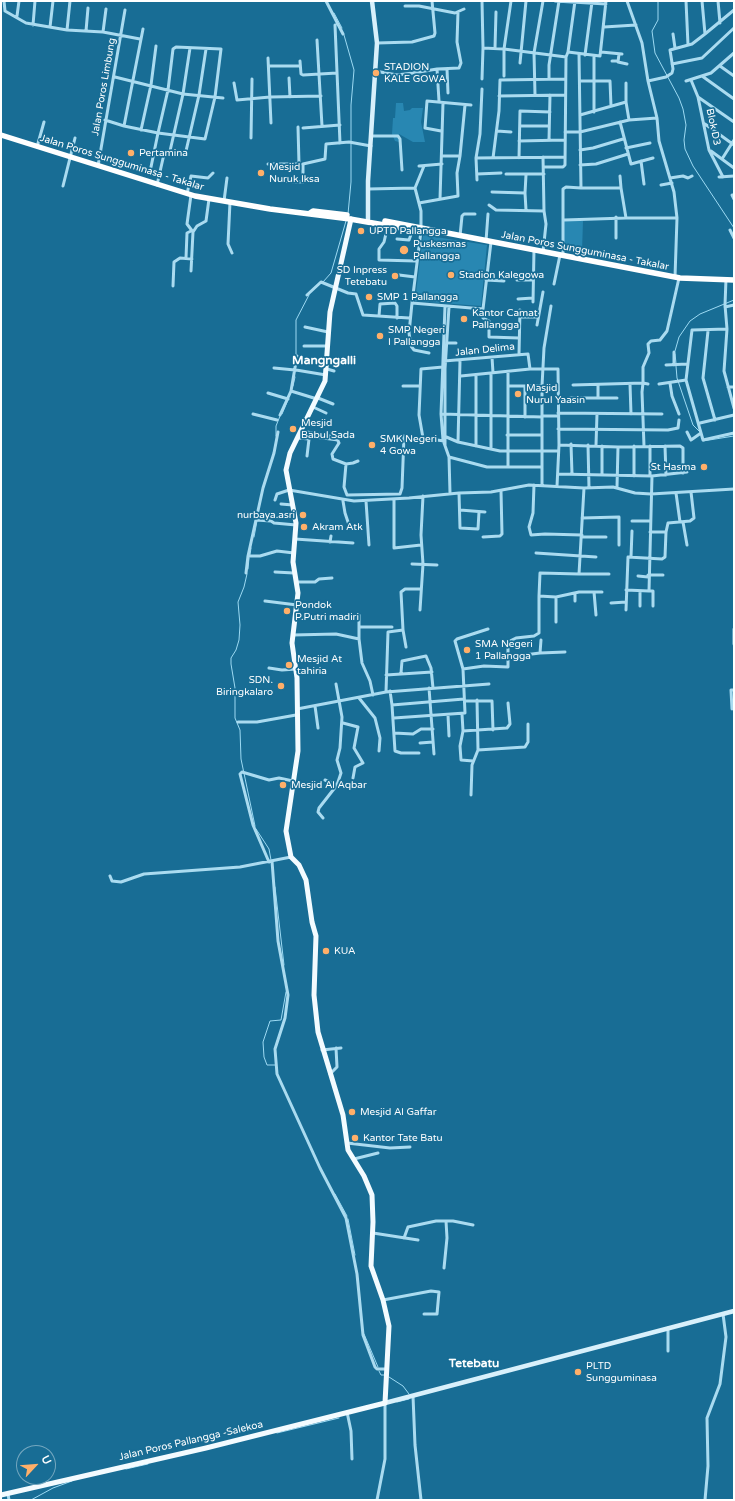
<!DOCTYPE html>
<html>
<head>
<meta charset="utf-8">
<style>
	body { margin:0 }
	#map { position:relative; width:735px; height:1501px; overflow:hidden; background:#186d95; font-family:"Varela Round",sans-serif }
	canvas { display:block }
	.frame { position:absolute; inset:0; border:2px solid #fff; pointer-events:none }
	.north { position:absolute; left:16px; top:1445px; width:40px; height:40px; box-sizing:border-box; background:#186d95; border:1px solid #74a7bf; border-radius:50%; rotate:64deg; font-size:11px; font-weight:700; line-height:16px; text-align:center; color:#fff }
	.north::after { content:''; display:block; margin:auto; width:14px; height:18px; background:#ffaf69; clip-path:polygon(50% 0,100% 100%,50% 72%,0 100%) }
</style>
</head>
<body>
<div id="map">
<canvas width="735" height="1501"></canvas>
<div class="frame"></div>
<div class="north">U</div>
</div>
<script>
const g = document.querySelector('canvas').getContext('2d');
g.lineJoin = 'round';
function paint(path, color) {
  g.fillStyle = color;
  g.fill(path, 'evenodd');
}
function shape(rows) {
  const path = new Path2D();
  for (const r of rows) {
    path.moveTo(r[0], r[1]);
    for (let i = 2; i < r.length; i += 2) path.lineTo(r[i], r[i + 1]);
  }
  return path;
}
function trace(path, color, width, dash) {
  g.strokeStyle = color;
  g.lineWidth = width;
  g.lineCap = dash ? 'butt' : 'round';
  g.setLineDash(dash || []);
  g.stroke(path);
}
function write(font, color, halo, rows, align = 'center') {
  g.font = font + ' "Varela Round",sans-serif';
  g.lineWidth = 3.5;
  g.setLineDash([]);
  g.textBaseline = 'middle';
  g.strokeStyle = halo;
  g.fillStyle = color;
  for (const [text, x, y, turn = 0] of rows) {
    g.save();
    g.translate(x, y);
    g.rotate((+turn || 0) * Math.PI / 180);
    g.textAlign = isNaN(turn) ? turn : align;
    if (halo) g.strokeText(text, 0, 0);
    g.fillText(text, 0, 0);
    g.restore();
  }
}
paint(shape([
	[396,103,403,103,404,111,410,110,412,108,423,108,421,122,425,142,413,142,399,134,399,142,395,141,392,134,393,118,395,118],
	[564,220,583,221,582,251,563,249],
	[423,235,487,245,481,306,415,301]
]), '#2887b2');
trace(shape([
	[658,1,658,20,652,31,655,53,679,98,683,109,686,125,684,140,685,149,693,166,734,228],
	[334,13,342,28],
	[344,35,354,70,351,105,351,182,348,214],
	[323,282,331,273,346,221],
	[675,351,679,337,690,321,700,314,734,300],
	[296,354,296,320,309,295],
	[675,354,676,363],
	[676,366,677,378,693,425,699,431],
	[293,386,295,377],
	[282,414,288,400],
	[276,436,276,426,280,416],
	[703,441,734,436],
	[254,537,257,521],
	[250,555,251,548],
	[248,569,249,558],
	[247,574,244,587,238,602,240,625,239,640,236,650,231,658,231,664,235,688,235,718,240,730,241,759,255,826],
	[256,829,269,849,271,860],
	[275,887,284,965],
	[275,1065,267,1065,264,1057,263,1042,270,1021,281,1020,286,992],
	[335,1194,347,1216],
	[348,1219,355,1255],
	[364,1334,378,1367],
	[379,1371,381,1375,384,1375],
	[389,1377,403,1386,409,1394],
	[397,1402,409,1399],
	[277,1433,339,1418],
	[126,1469,148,1464],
	[31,1500,53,1488,72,1481]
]), '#9ddaf3', 1);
trace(shape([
	[4,1,5,11,26,23,67,30,103,32,140,39],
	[326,1,343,34],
	[482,1,483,48,504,49,566,57,568,52,600,56,606,1],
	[555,1,606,4],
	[627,1,642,43,648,81,657,118,659,141,674,192,677,218,675,277],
	[686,1,688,45],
	[718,1,720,23],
	[405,6,419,6,455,13,464,9],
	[17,16,19,1],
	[33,25,35,1],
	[335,25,340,143],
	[50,27,53,1],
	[604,27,636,25],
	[67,30,70,1],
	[86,31,88,8],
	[103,32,106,9],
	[673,34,675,48],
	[705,34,734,10],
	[317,40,322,126],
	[377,43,412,42,434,36,435,33,432,1],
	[495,48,496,12],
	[568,52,575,1],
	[601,52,622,54],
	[579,54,581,188,621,188,626,218,677,218],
	[619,54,618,62,627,64],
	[585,55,592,2],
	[594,56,594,112],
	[268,58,271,123],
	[300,61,301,74,303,75,337,73],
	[612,61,618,61],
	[520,63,526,1],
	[672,64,702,58,734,28],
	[269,66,300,66],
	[720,66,734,76],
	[437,69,439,101],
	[447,69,448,93],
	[375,71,397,75,413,73,437,69,459,68,461,63,457,42,458,12],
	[504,76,504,49,511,1],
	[702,76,734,99],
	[115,77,183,94,223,98],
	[289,78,290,97],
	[482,79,483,48],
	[549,79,549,65,559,1],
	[691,80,698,97,709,150,723,177],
	[580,81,610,81,611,106],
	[648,81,666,77,672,73,673,69,670,50,692,44,705,34,702,1],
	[686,81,711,73,734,53],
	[234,83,237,100,270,97,321,96],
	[626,83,626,102,629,120],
	[535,95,534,53,543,1],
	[499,96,565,95],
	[698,97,734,122],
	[580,115,626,102],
	[105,120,124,126,158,133,205,139,215,97,221,49,176,47,173,49,168,90,158,133,151,167],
	[620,122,631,164,653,158],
	[705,124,734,145],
	[124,126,143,29],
	[520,126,549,126],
	[298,127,299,164],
	[303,128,340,125],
	[141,130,151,85,156,46],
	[441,131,425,128,427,101,471,105],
	[497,131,511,132],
	[565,132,580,132,629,120,657,118],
	[371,136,398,136,400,139,402,170],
	[251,138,252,79],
	[549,140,550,95],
	[519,141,564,140],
	[37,147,44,122],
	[626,148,650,143],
	[580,150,593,148,623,139],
	[170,151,183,94,190,48],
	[186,151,199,95,206,49],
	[711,151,734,168],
	[460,156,465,105],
	[476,158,565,157],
	[493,158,499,111,500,80,565,79],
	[519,158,520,111,550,112],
	[722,159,734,140],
	[641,161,644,184],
	[268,164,300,164],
	[580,165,596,164,628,154],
	[98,166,125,10],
	[419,166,442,164],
	[544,167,563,167,565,165,566,57],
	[477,174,501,173],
	[506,174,544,174],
	[620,176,621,188],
	[719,177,734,176],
	[670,178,683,176,688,178,692,176],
	[477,180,476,158,480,134,482,89],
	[275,181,303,182,303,164,325,159,326,144,349,142,371,146],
	[157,185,164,154],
	[661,185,672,183],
	[63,186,75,138],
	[368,189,415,188],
	[492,192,525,193,526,210],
	[525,193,526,175],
	[187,194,191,176,208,178,213,173],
	[734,195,732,195,734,199],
	[440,199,443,103],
	[224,201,227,178],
	[230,202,228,244,232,253],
	[419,203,458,196,457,173,460,156,442,156],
	[489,205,496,210,544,211],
	[564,220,626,218],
	[388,225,384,242,379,249,379,260,416,261],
	[421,227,421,211,415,188,424,166],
	[730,230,734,238],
	[193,232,197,226,206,221,209,199],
	[460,236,462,216,464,214,475,214],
	[616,238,616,217],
	[397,239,409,240,413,229],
	[486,241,488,214],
	[543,252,546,224,544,211,543,157],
	[563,255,563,189,566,187,581,188],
	[186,258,187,233,191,231],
	[191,271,193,232,187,224,191,195],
	[399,275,415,277],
	[726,279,725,305,727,329,724,371,734,408],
	[486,280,504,281],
	[517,280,533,280],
	[554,284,560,255],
	[173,286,174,262,180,258,192,259],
	[307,295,321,282,348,293,356,294,363,315,409,318],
	[518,299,533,298],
	[533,302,534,250],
	[412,303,421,231],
	[445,306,441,414,443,440,449,457,450,493],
	[725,307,734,305],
	[483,309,483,318,489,321,489,337,519,338],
	[379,316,380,304,395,303,397,306,397,318],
	[520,317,538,317],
	[537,325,543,292],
	[305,327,328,332],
	[727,329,692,330,686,380,703,440,734,433],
	[708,331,703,378,715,420],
	[447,343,456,343],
	[304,346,328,346],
	[429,353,414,350,411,346,409,333,412,303,483,309,491,242],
	[519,354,520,310],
	[297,356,291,391,317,399],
	[492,357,493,373],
	[444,361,528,354,530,369],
	[666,365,687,364],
	[674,365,674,352],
	[443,367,421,369,419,415,423,438,444,441],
	[274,368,295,370],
	[327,369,334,371],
	[296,370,326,375],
	[508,372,508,466],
	[491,373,491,449],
	[476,375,476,446],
	[461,376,530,369,558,369,559,445],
	[670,383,672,396,679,414],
	[630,384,631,414],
	[659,384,686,380],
	[573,385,643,383,643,367,649,353,648,344,651,341,660,340,667,331,679,278],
	[598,385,598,398],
	[403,386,419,386],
	[508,386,542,386],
	[728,387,734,387],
	[268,393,288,399],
	[318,398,333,404],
	[570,398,617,398],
	[313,407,326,413],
	[558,413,662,414],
	[253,414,277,420],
	[442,414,542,417],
	[280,415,291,391],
	[543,416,558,416],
	[525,417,525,386],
	[700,423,734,415],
	[558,429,668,430,678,428,679,420],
	[301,431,336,437,339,443,332,454,333,459,346,464,353,463,358,461],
	[278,432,274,453,263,488,248,556,260,556,277,551,294,553],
	[687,432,691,440,701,433],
	[300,435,338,440],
	[507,435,542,435],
	[444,436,458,442,500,451,558,451],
	[298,438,309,439,307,456],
	[458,442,460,361],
	[571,444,572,474],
	[445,445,445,369,449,307],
	[588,445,589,488],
	[596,445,597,414],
	[602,446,602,474],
	[634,446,634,476],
	[644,446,642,392,643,383,648,384],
	[650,446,650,476],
	[665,446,666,475],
	[449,457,487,467,542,467],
	[346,464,344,487,347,495,400,494,402,488,404,436],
	[558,474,652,476,687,472],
	[534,485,533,513,529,527,531,535,545,534,582,535],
	[542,485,542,386,544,348,551,306],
	[557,486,559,445,618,447,680,446,683,448,683,473],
	[617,487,618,447],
	[584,488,579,574,540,573,539,596,556,597,579,592,602,592],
	[459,493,460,528,478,529,479,512],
	[676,493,680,522],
	[394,499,394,548,421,545],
	[275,500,277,494,289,490,354,501,409,498,459,493,491,492,529,485,584,488,613,487,635,493,651,494,734,489],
	[343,501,345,513,350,528],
	[366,501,369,545],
	[281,504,293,505],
	[460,510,485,512],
	[582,518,619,517,619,545],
	[256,520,271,521,274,523,296,525],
	[632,521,649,521],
	[683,522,687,545],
	[666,532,668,523,690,521,694,518,691,492],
	[483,537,500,536,502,534,501,491],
	[582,537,606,537],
	[295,539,353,543],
	[330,542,331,536],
	[536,553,596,557],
	[631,557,632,531],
	[412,564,437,565],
	[275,572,294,573],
	[246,573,248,556],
	[579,574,609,574],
	[648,575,663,575],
	[638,576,648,577],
	[296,582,315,582,319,579,332,578],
	[626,590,649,591,652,476],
	[649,591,653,591,653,606],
	[594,592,596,615],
	[640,592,640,606],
	[575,594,575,601],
	[556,597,556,622],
	[265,601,297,605],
	[611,603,626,602],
	[420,610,423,564,421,535,423,496],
	[626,610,628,557,662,559,665,557,666,532,650,532],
	[359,615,359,639],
	[359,627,392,627],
	[734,629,734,644],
	[403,630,401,592,405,589,420,589],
	[293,635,336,634,359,639,362,663,370,681,373,695],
	[540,653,541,640],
	[508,657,540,653,565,652],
	[269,668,282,670,296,669],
	[463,669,484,666,508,667,508,643,510,641,516,638,534,636,539,633,539,596],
	[401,673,402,661,426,656,431,668,433,688],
	[386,675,432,672],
	[429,688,434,754],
	[390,691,392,705,464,699],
	[386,692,388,632,403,630,406,647],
	[359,698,375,718,380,738,379,751],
	[477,700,478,750,525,747,528,742,528,724],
	[465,701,492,701,493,730],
	[392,705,395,751,401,753,419,753],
	[315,706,318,728],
	[297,709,386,692,489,684],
	[732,709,731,690,734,690],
	[462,714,463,731,507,728,510,724,508,703],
	[448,715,449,736],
	[394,718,465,713,463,669,455,641,457,639,488,629],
	[238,722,257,722,296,715],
	[343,723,358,727,354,748,363,763,355,767,353,778],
	[463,731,460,746,461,760,473,761],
	[394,733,413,734,421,729,433,729],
	[420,743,433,742],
	[325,780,337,785],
	[471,795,472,765,478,750],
	[323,818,318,812,319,808,337,785,341,773,337,760,340,748,342,717,336,684],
	[272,861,278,941,288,995,285,1018,275,1049,277,1074,320,1168,346,1218,357,1274,363,1335,375,1367,377,1369,386,1369],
	[269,862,253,825,240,774,242,772,269,780,279,778,293,781],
	[110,876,112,881,121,882,144,874,240,867,291,857],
	[322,1050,341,1048],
	[330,1074,337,1067,336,1048],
	[347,1143,390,1148,410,1147],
	[354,1159,378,1153],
	[373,1233,418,1240],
	[404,1238,408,1227,436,1221,453,1221,473,1225],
	[444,1268,447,1238,446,1221],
	[383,1300,431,1291,439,1292,437,1314,424,1314],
	[668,1328,668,1351],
	[413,1396,415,1445,421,1500],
	[347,1412,351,1431,352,1459],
	[8,1494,9,1500],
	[377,1500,385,1459,385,1403],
	[705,1500,708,1466,707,1418,720,1384,726,1337,723,1314]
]), '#aadbf0', 3);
trace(shape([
	[368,219,368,181,377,43,372,1],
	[385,1403,734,1311]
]), '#d8f0fb', 4.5);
trace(shape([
	[1,1495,206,1448,385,1403,389,1326,383,1300,371,1266,373,1222,372,1195,364,1176,348,1150,343,1115,318,1032,314,995,316,936,312,922,306,880,299,865,291,857,286,831,298,751,297,678,292,643,298,593,293,562,296,523,286,470,290,453,325,381,330,312,351,219]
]), '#f3fbff', 5);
trace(shape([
	[1,135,195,196,270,209,350,219,430,233,433,231],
	[310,213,313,211,347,215],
	[385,221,680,278,734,280]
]), '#fff', 5.5);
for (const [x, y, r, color] of [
	[376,73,4,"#ffaf69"],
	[131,153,4,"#ffaf69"],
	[261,173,4,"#ffaf69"],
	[361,231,4,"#ffaf69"],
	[404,250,5,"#ffaf69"],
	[451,275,4,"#ffaf69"],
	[395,276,4,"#ffaf69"],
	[369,297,4,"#ffaf69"],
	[464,319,4,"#ffaf69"],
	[380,336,4,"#ffaf69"],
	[518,394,4,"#ffaf69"],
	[293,429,4,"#ffaf69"],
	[372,445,4,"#ffaf69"],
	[704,467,4,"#ffaf69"],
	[303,515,4,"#ffaf69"],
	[304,527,4,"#ffaf69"],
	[287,611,4,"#ffaf69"],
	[467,650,4,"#ffaf69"],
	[289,665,4,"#ffaf69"],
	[281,686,4,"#ffaf69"],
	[283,785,4,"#ffaf69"],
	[326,951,4,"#ffaf69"],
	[352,1112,4,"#ffaf69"],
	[355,1138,4,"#ffaf69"],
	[578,1372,4,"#ffaf69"]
]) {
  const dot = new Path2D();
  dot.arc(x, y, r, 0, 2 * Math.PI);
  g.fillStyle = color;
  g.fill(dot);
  trace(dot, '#186d95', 1.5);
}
write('10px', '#fff', '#186d95', [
	["STADION",384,67],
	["KALE GOWA",384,79],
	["Pertamina",139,153],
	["Mesjid",269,167],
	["Nuruk Iksa",269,179],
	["UPTD Pallangga",369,231],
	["Puskesmas",413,244],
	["Pallangga",413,256],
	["SD Inpress",387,270,"right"],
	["Tetebatu",387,282,"right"],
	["Stadion Kalegowa",459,275],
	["SMP 1 Pallangga",377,297],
	["Kantor Camat",472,313],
	["Pallangga",472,325],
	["SMP Negeri",388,330],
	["I Pallangga",388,342],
	["Masjid",526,388],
	["Nurul Yaasin",526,400],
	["Mesjid",301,423],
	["Babul Sada",301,435],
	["SMK Negeri",380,439],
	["4 Gowa",380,451],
	["St Hasma",696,467,"right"],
	["nurbaya.asri",295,515,"right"],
	["Akram Atk",312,527],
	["Pondok",295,605],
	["P.Putri madiri",295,617],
	["SMA Negeri",475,644],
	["1 Pallangga",475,656],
	["Mesjid At",297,659],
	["tahiria",297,671],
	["SDN.",273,680,"right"],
	["Biringkalaro",273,692,"right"],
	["Mesjid Al Aqbar",291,785],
	["KUA",334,951],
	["Mesjid Al Gaffar",360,1112],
	["Kantor Tate Batu",363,1138],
	["PLTD",586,1366],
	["Sungguminasa",586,1378]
], 'left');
write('10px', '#fff', '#186d95', [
	["Jalan Poros Limbung",104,87,-80],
	["Blok D3",713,127,78],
	["Jalan Poros Sungguminasa - Takalar",122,163,17],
	["Jalan Poros Sungguminasa - Takalar",585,251,11],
	["Jalan Delima",485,350,-6],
	["Jalan Poros Pallangga -Salekoa",191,1441,-13]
]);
write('bold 12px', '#fff', '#186d95', [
	["Mangngalli",324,361],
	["Tetebatu",474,1364]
]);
</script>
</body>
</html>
